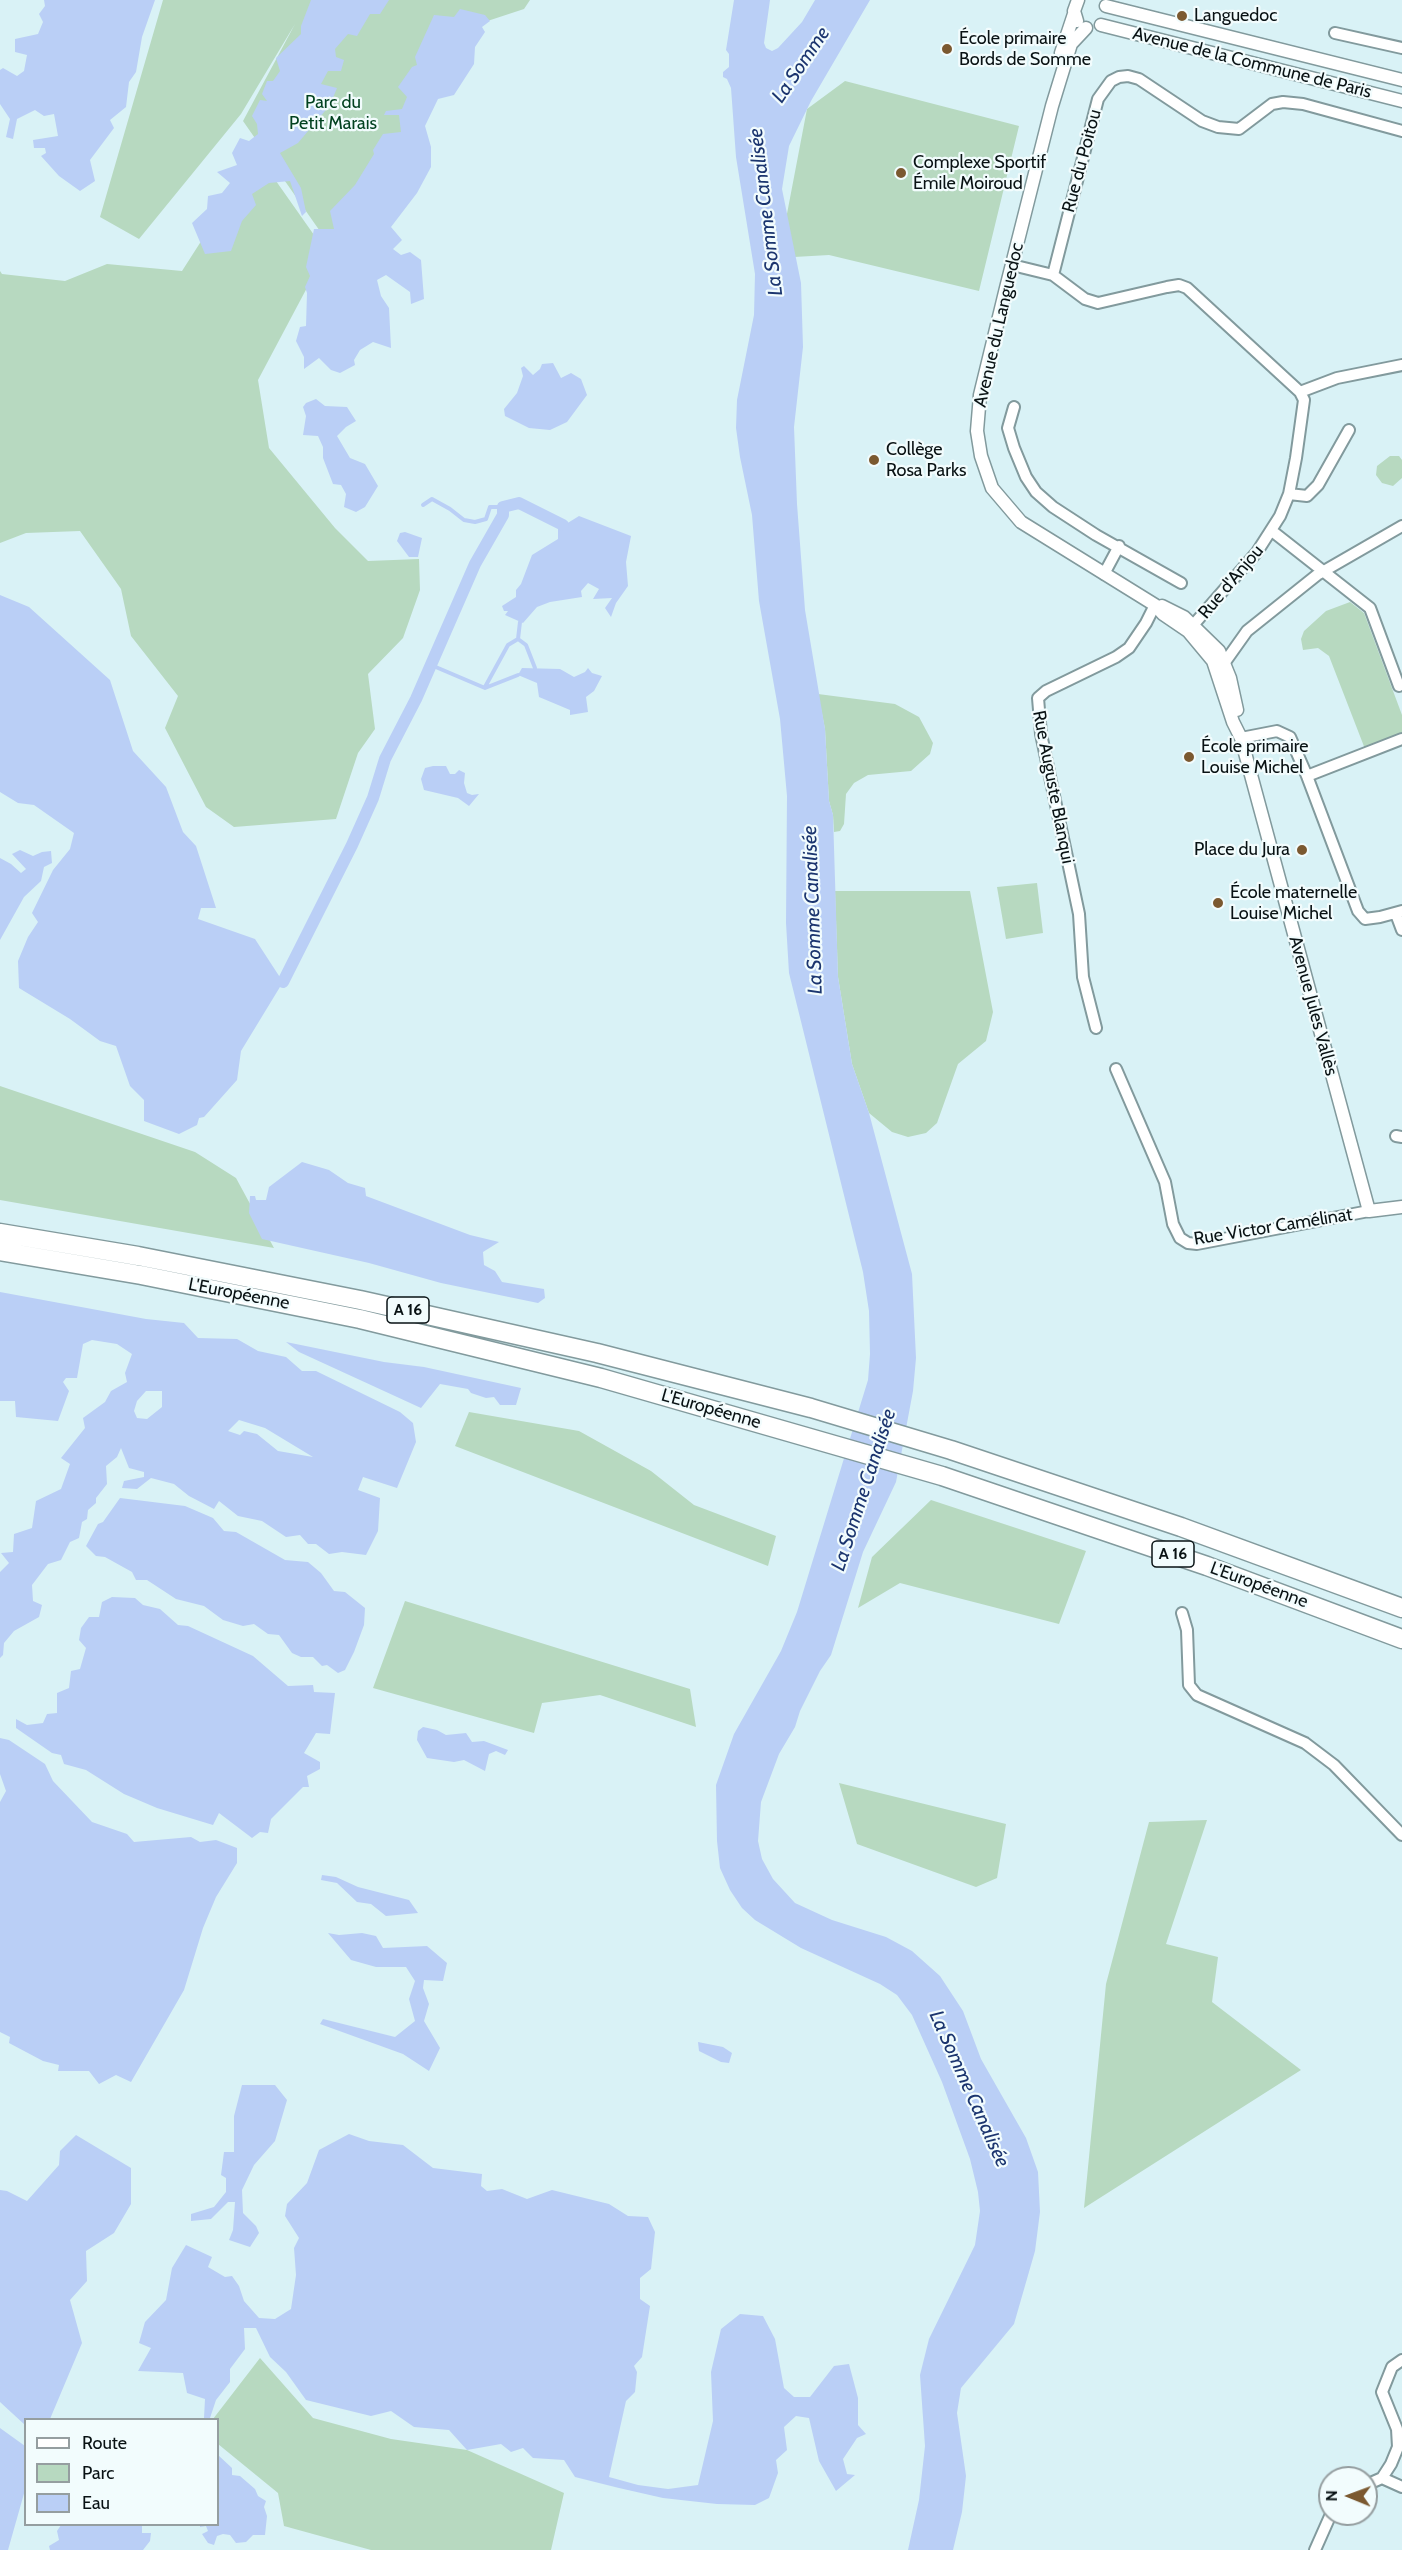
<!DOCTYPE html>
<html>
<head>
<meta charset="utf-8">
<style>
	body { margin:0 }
	#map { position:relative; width:1402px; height:2550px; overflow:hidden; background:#d9f2f6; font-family:Cabin,sans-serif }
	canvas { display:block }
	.legend { position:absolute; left:24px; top:2418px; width:195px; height:108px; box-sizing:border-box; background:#f2fcfd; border:2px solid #959ea0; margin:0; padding:8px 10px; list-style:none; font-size:18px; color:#091214 }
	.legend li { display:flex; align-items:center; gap:12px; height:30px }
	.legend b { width:30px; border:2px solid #959ea0 }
	.north { position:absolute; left:1318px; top:2466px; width:60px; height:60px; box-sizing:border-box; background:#f2fcfd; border:2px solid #959ea0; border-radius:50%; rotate:271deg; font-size:16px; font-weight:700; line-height:24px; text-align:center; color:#091214 }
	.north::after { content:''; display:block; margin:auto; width:21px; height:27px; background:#7b5930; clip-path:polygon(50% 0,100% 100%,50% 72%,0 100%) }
</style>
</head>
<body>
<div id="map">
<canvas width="1402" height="2550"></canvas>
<ul class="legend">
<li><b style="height:8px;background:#fff"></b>Route</li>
<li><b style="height:16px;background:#b7d9c0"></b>Parc</li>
<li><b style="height:16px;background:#bacff6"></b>Eau</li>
</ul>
<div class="north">N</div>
</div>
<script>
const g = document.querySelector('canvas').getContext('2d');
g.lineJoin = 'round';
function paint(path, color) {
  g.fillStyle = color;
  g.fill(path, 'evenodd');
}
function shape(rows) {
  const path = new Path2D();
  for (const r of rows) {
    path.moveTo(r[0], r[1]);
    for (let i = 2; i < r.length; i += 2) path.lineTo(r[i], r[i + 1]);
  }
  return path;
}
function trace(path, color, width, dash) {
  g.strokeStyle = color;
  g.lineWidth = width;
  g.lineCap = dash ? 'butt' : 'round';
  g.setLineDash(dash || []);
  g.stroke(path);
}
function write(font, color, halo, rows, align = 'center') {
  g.font = font + ' Cabin,sans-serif';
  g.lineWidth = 4.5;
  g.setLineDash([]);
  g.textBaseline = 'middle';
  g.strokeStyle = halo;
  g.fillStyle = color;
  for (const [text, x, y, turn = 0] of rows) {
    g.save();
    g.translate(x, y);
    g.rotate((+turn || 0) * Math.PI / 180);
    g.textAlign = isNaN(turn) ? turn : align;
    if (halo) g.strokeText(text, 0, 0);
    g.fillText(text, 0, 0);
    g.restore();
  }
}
paint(shape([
	[163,0,530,0,524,9,454,32,345,267,243,121,295,24,241,114,139,239,100,217],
	[845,81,1019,126,979,291,829,255,794,257,786,219,807,109],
	[257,154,326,252,258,380,269,448,335,528,368,561,419,559,420,590,403,638,368,674,375,729,358,753,336,819,234,827,206,807,165,728,178,696,131,636,121,589,80,531,26,533,0,543,0,271,2,274,65,281,107,264,182,271],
	[1390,456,1399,456,1402,460,1402,478,1393,486,1382,483,1376,475,1377,466],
	[1350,602,1364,613,1402,715,1402,733,1365,749,1329,656,1318,648,1303,650,1301,639,1304,631,1326,611],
	[818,694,895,704,919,717,933,743,930,754,911,771,868,775,854,783,846,794,844,824,840,831,834,832,833,815,829,801,825,729],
	[1037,883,1043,933,1006,939,997,887],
	[835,891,970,891,993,1012,986,1041,958,1064,937,1123,926,1133,908,1137,892,1132,869,1113,852,1064,838,977],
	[0,1086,195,1152,236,1178,274,1248,0,1200],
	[469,1412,579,1431,651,1471,694,1505,776,1536,768,1566,455,1446],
	[931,1500,1086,1551,1059,1624,900,1583,858,1608,872,1557],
	[405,1601,690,1689,696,1727,600,1695,542,1703,534,1733,373,1688],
	[839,1783,1006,1824,997,1878,976,1887,857,1844],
	[1207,1820,1166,1944,1218,1957,1212,2002,1301,2070,1084,2208,1106,1984,1149,1822],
	[260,2358,313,2418,391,2439,467,2450,564,2493,551,2550,371,2550,284,2526,278,2493,218,2444,218,2420,213,2419]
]), '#b7d9c0');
paint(shape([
	[44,0,155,0,142,37,136,72,129,82,126,107,110,120,114,128,90,160,95,181,80,191,59,176,41,156,46,153,45,148,34,148,33,140,58,136,54,114,44,116,35,110,17,119,13,139,6,137,10,119,0,104,0,70,3,68,17,76,24,71,27,55,15,52,15,39,38,34,43,22,39,14,45,6],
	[311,0,389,0,380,14,370,14,357,36,348,34,335,49,336,57,344,60,341,71,328,71,321,84,337,88,330,105,298,143,280,153,301,188,306,212,302,216,290,181,269,183,252,194,256,205,242,221,231,251,205,254,192,223,207,209,208,196,222,193,230,183,217,172,237,165,232,153,240,138,249,141,258,134,257,124,252,116,260,100,267,101,262,94,267,81,273,81,280,71,276,58,301,34,301,26],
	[734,0,770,0,764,43,766,48,772,51,778,48,802,22,815,0,870,0,811,101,789,146,782,189,801,283,803,347,794,427,797,504,805,610,825,729,829,801,833,815,838,977,852,1064,869,1113,912,1274,916,1358,913,1391,896,1482,863,1552,831,1655,820,1671,800,1711,795,1727,779,1754,761,1802,758,1841,762,1859,773,1879,795,1903,832,1920,886,1937,912,1951,940,1976,963,2011,981,2059,1026,2138,1038,2172,1040,2212,1035,2251,1014,2324,961,2388,957,2413,966,2476,962,2512,953,2550,908,2550,919,2500,925,2446,920,2375,929,2339,975,2245,980,2211,978,2192,970,2159,942,2082,912,2015,897,1995,880,1984,801,1948,755,1920,742,1908,730,1890,720,1868,717,1841,716,1785,734,1734,781,1651,797,1612,860,1406,868,1380,870,1354,869,1311,863,1272,789,973,786,923,787,796,780,719,759,601,752,515,740,457,736,428,737,400,754,315,755,274,736,157,731,88,727,79,723,77,723,72,729,67,729,54,726,50],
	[460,9,485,15,490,21,482,27,485,32,475,47,474,64,454,95,438,99,425,126,431,147,431,167,417,193,391,227,402,240,393,249,401,255,410,252,421,260,424,299,411,304,410,292,386,275,377,280,381,296,389,308,391,348,373,342,360,350,354,360,355,365,340,373,331,370,319,358,304,369,304,357,296,341,300,327,306,326,307,293,305,287,310,276,306,267,314,229,334,229,330,211,355,185,374,154,373,150,383,134,401,132,399,115,384,115,386,111,402,109,407,97,398,87,412,67,417,65,415,57,434,15,454,17],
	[553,363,561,378,571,373,581,379,587,395,567,422,550,430,529,428,505,416,504,409,517,393,523,376,521,368,524,366,533,375,540,369,542,364],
	[316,399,325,406,347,407,356,421,346,427,337,436,350,458,365,464,378,486,365,507,356,512,344,507,346,494,341,485,333,484,323,458,323,447,318,436,303,435,306,416,303,407,306,403],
	[579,516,631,536,626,562,628,586,616,603,611,617,605,608,612,598,593,599,599,589,588,583,581,591,582,597,550,602,537,607,523,623,505,615,508,611,504,611,502,606,516,597,516,590,521,584,532,555,558,539,558,529],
	[405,532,422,538,418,557,409,557,397,541,400,533],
	[0,595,29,607,110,680,133,751,166,787,183,832,196,846,216,908,201,908,198,919,255,939,283,982,241,1051,237,1080,204,1117,199,1118,197,1125,179,1134,144,1121,144,1100,130,1086,116,1046,100,1041,70,1019,19,988,18,961,28,937,38,922,32,913,53,870,70,849,74,833,34,805,18,803,0,792],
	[522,668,560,669,574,677,585,672,588,668,592,673,602,676,594,691,586,697,588,712,570,715,570,710,539,697,537,683,518,675],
	[433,766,446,766,450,774,455,774,459,770,465,773,464,783,467,793,472,795,479,794,469,806,458,798,424,790,421,779,425,768],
	[20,850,33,856,42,852,51,851,52,863,44,867,41,881,24,897,0,940,0,858,11,864,21,873,26,869,12,854],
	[302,1162,329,1170,348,1183,365,1188,366,1196,470,1235,499,1242,483,1252,484,1265,495,1271,502,1282,544,1289,545,1298,538,1303,441,1283,369,1263,262,1239,249,1213,250,1196,255,1196,256,1200,266,1200,269,1187],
	[0,1292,146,1319,184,1323,198,1338,237,1339,258,1351,286,1357,302,1371,316,1371,400,1412,413,1423,416,1442,397,1488,363,1477,358,1490,380,1498,378,1531,366,1555,342,1552,329,1554,316,1544,308,1544,300,1535,286,1537,262,1521,238,1516,219,1501,214,1509,189,1496,174,1484,151,1478,137,1489,122,1488,124,1481,144,1477,144,1472,129,1468,121,1448,117,1457,106,1466,107,1484,96,1498,96,1503,88,1510,87,1519,82,1522,79,1538,70,1542,61,1560,48,1564,32,1585,33,1601,42,1605,39,1617,14,1631,4,1643,3,1655,0,1658,0,1572,9,1563,1,1553,13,1552,14,1534,32,1528,36,1501,61,1489,70,1464,61,1458,85,1428,83,1418,105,1402,111,1391,127,1382,125,1373,132,1354,117,1344,92,1340,83,1344,77,1378,66,1378,63,1382,69,1391,58,1421,16,1417,15,1401,0,1401],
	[146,1391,162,1391,162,1407,147,1419,137,1418,134,1411,137,1401],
	[239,1420,265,1428,313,1457,278,1451,257,1434,244,1431,240,1435,228,1431],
	[286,1342,384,1362,424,1367,521,1388,516,1405,500,1405,494,1397,486,1398,471,1393,468,1389,440,1384,421,1408,299,1352],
	[120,1498,185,1506,213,1518,224,1531,236,1532,285,1560,308,1562,321,1573,334,1591,345,1592,365,1608,364,1625,354,1652,345,1670,338,1673,327,1665,322,1666,313,1657,301,1657,292,1653,279,1635,268,1634,254,1624,243,1626,223,1620,204,1606,176,1599,147,1580,136,1580,132,1572,105,1557,96,1556,86,1546,98,1524,103,1522],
	[112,1597,135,1598,143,1605,160,1609,178,1625,188,1626,253,1656,288,1686,313,1685,314,1692,335,1693,330,1734,316,1733,304,1753,320,1762,320,1769,307,1776,309,1787,303,1787,271,1819,268,1833,260,1832,252,1838,219,1813,213,1825,157,1808,124,1794,86,1770,64,1764,61,1755,52,1753,16,1728,16,1719,27,1725,43,1723,47,1714,57,1713,57,1693,69,1688,71,1671,80,1669,86,1648,79,1640,81,1628,89,1617,99,1617,102,1602],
	[423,1727,437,1730,446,1735,466,1733,472,1742,484,1741,508,1750,505,1755,496,1751,489,1754,485,1771,464,1760,454,1762,427,1758,417,1740,418,1731],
	[0,1738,9,1740,45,1764,53,1781,92,1822,127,1834,134,1842,191,1837,200,1842,216,1840,237,1848,237,1863,216,1897,203,1928,184,1990,131,2082,116,2075,99,2084,89,2071,58,2071,59,2065,43,2061,9,2043,10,2037,0,2032,0,1802,6,1791,0,1774],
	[322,1875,336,1877,358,1887,409,1900,418,1913,386,1916,371,1904,357,1902,337,1883,321,1880],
	[328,1933,339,1935,362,1933,376,1936,383,1948,427,1946,447,1963,443,1981,424,1980,423,1988,429,2004,424,2021,440,2048,429,2071,403,2054,320,2024,323,2019,395,2037,415,2021,409,1999,415,1981,406,1967,376,1967,351,1960],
	[698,2042,723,2047,732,2053,729,2063,721,2062,699,2051],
	[242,2085,275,2085,287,2100,275,2141,254,2165,242,2190,243,2213,256,2226,259,2233,250,2247,229,2240,233,2230,235,2202,228,2202,211,2219,191,2221,191,2214,214,2207,226,2192,226,2178,221,2175,224,2152,234,2152,234,2116],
	[349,2134,369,2141,403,2145,433,2168,482,2174,481,2186,487,2191,502,2189,527,2199,552,2190,609,2204,628,2216,648,2217,655,2232,651,2269,640,2278,640,2299,650,2306,642,2357,634,2366,637,2372,635,2392,626,2401,609,2477,638,2485,668,2489,698,2485,713,2421,711,2372,721,2329,740,2314,763,2316,775,2339,784,2388,794,2397,810,2397,834,2366,849,2364,858,2398,858,2425,866,2434,857,2438,843,2459,847,2474,855,2475,836,2491,819,2461,809,2418,796,2416,784,2427,787,2450,776,2460,778,2473,769,2498,755,2505,717,2504,663,2498,619,2488,575,2477,564,2460,533,2458,523,2448,511,2452,501,2444,467,2450,449,2430,414,2427,391,2411,371,2416,306,2400,286,2372,270,2357,256,2328,244,2328,245,2349,230,2369,230,2382,216,2400,210,2418,204,2418,205,2399,187,2393,183,2373,138,2371,151,2348,139,2343,145,2322,166,2300,172,2268,186,2245,212,2257,208,2267,225,2277,232,2276,239,2286,244,2301,259,2318,275,2319,291,2309,296,2275,294,2248,299,2238,285,2216,287,2204,307,2183,319,2150],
	[76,2135,131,2168,131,2204,114,2233,86,2251,87,2281,70,2300,82,2343,50,2419,26,2420,25,2425,0,2402,0,2190,7,2191,27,2201,59,2165,60,2151],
	[0,2428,25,2446,25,2490,8,2550,0,2550],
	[218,2455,232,2468,232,2475,240,2476,255,2489,258,2496,266,2501,264,2507,267,2516,265,2535,253,2535,246,2542,236,2543,230,2535,223,2534,217,2536,214,2545,208,2543,202,2534,208,2531,206,2526,200,2527,200,2525,218,2524],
	[61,2525,142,2525,142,2533,151,2533,150,2541,143,2550,50,2550,49,2546,59,2540,57,2531]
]), '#bacff6');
trace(shape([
	[423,505,432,499,450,509,464,520,475,522,486,519,490,507,503,507],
	[520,622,518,639,526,645,535,668],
	[431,665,485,688,518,675],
	[485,687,508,645,518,639]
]), '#bacff6', 4);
trace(shape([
	[283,982,352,845,373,798,385,759,416,699,475,564,503,515,503,507,519,503,563,525]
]), '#bacff6', 12);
const minor = shape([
	[1335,33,1402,48],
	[1012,265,1053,275,1085,299,1098,303,1167,287,1179,285,1187,288,1300,392,1304,400,1296,458,1289,494,1280,516,1257,552,1188,631],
	[1053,275,1098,99,1111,81,1119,77,1128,76,1139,79,1202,121,1218,127,1239,129,1272,104,1283,102,1303,104,1402,131],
	[1300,392,1337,378,1402,365],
	[1014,407,1008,428,1014,448,1026,477,1036,492,1053,507,1096,535,1181,583],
	[1289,494,1307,496,1318,485,1349,430],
	[1272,531,1370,608,1399,686],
	[1104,574,1119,546],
	[1225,662,1247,631,1317,575,1402,526],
	[1241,738,1277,731,1290,737,1307,776],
	[1402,739,1307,776,1358,911,1365,919,1380,917,1402,911],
	[1396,914,1402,930],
	[1096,1028,1083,977,1079,914,1041,734,1038,698,1046,691,1116,657,1129,648,1146,623,1155,605],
	[1116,1069,1165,1182,1173,1224,1180,1238,1188,1243,1197,1244,1369,1211],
	[1396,1136,1402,1137],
	[1182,1613,1187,1630,1189,1685,1197,1695,1305,1743,1334,1765,1402,1835],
	[1382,2478,1402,2487],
	[1366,2485,1382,2478,1391,2464,1398,2447,1397,2429,1382,2392,1392,2367,1402,2360],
	[1315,2550,1331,2514]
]);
const tertiary = shape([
	[1106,6,1402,80],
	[1077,21,1074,11,1078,0],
	[1101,25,1402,101],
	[1086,28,1071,44,1052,106,1006,288,980,395,977,431,981,456,992,488,1021,522,1155,605,1163,614,1188,631,1213,661,1233,722,1241,738,1369,1211,1402,1207],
	[1061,53,1074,14],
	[1162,606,1184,617,1219,651,1230,678,1237,710]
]);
const motorway = shape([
	[0,1233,138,1256,360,1300,597,1353,811,1408,951,1450,1181,1527,1402,1608],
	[0,1251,141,1275,360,1319,601,1378,942,1476,1207,1566,1402,1639]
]);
trace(minor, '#829a9d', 14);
trace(tertiary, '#829a9d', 15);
trace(motorway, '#829a9d', 21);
trace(minor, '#fff', 10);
trace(tertiary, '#fff', 12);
trace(motorway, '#fff', 18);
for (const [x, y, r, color] of [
	[1182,16,6,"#7b5930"],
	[947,49,6,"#7b5930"],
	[901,173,6,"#7b5930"],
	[874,460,6,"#7b5930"],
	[1189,757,6,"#7b5930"],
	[1302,850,6,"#7b5930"],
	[1218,903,6,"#7b5930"]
]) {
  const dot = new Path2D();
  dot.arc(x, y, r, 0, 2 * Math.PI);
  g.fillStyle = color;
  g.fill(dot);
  trace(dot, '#f2fcfd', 2);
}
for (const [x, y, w] of [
	[408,1310,42],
	[1173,1554,42]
]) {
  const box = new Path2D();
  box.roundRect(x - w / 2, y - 13, w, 26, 4.5);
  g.fillStyle = '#f2fcfd';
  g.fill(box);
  trace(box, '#091214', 1.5);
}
write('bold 16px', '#091214', null, [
	["A 16",408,1310],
	["A 16",1173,1554]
]);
write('18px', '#091214', '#f2fcfd', [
	["Languedoc",1194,16],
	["École primaire",959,39],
	["Bords de Somme",959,60],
	["Complexe Sportif",913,163],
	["Émile Moiroud",913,184],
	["Collège",886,450],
	["Rosa Parks",886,471],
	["École primaire",1201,747],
	["Louise Michel",1201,768],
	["Place du Jura",1290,850,"right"],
	["École maternelle",1230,893],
	["Louise Michel",1230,914]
], 'left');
write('18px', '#091214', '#f2fcfd', [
	["Avenue de la Commune de Paris",1252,63,14],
	["Rue du Poitou",1082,161,-75],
	["Avenue du Languedoc",999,325,-77],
	["Rue d'Anjou",1231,582,-50],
	["Rue Auguste Blanqui",1053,787,79],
	["Avenue Jules Vallès",1313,1006,75],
	["Rue Victor Camélinat",1273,1227,-9],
	["L'Européenne",239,1294,11],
	["L'Européenne",711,1409,16],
	["L'Européenne",1259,1585,20]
]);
write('18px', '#024220', '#f2fcfd', [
	["Parc du",333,103],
	["Petit Marais",333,124]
]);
write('italic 20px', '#1b356f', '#f2fcfd', [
	["La Somme",801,65,-56],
	["La Somme Canalisée",766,212,-97],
	["La Somme Canalisée",813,910,-92],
	["La Somme Canalisée",864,1490,-72],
	["La Somme Canalisée",969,2089,66]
]);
</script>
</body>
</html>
